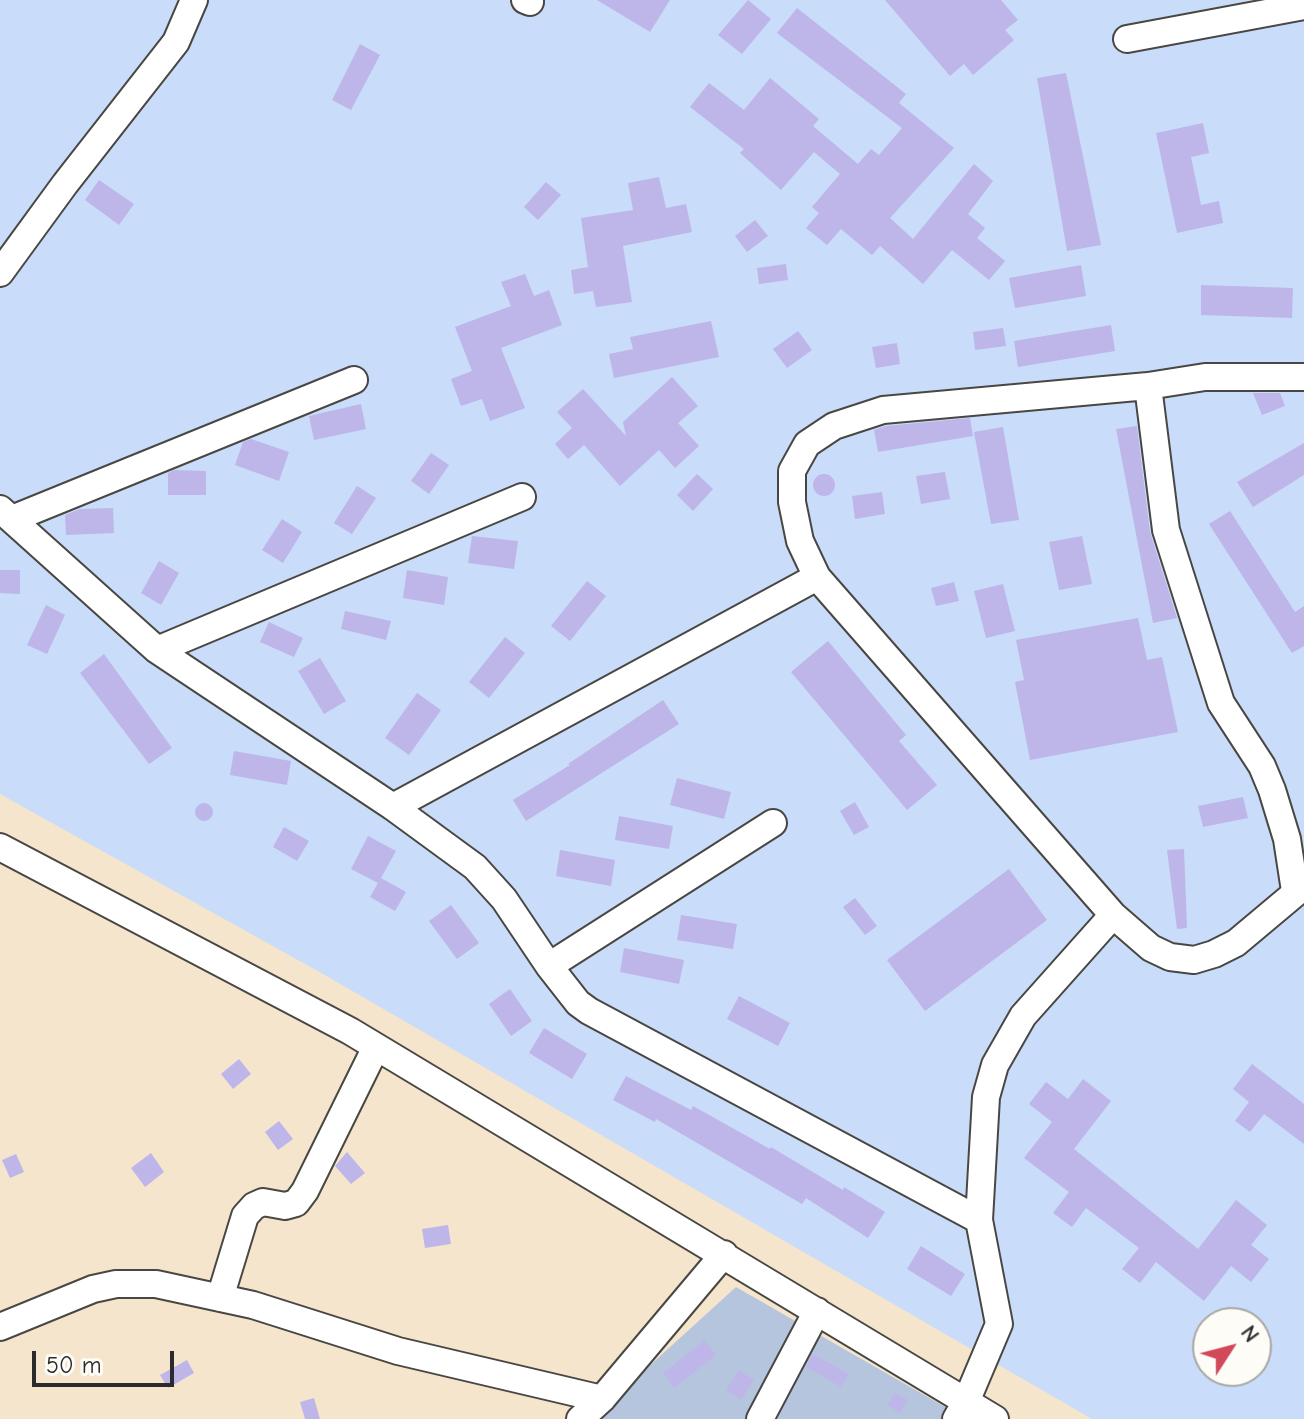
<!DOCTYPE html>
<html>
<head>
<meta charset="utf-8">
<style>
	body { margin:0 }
	#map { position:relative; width:1304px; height:1419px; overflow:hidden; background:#f5e5cd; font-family:"Comic Neue",sans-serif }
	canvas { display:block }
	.north { position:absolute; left:1192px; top:1307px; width:80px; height:80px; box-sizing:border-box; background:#fdfcf7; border:2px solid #a9a8a5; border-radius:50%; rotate:54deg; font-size:22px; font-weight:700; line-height:32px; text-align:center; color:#2b2b2b }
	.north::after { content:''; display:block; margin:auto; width:28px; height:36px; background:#d1495b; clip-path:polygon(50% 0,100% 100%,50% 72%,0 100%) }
	.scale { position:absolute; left:32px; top:1351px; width:142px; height:36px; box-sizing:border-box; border:4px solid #2b2b2b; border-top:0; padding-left:10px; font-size:24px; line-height:28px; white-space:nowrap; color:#2b2b2b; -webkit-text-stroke:6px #fdfcf7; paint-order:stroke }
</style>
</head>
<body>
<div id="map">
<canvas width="1304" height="1419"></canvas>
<div class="north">N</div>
<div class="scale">50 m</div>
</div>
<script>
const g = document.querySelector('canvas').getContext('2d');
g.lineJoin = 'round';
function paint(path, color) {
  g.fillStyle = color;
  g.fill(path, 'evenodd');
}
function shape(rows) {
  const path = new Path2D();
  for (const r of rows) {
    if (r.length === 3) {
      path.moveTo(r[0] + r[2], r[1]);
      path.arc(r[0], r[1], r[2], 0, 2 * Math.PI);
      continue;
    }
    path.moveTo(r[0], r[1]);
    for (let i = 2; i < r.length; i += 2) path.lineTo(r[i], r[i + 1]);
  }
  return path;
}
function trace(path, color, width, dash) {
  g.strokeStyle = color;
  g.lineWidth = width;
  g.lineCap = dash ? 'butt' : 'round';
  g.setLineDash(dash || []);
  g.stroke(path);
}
paint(shape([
	[0,0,1304,0,1304,1419,1092,1419,323,974,0,794],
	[1208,1323,1256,1323,1256,1371,1208,1371]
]), '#c9dcf9');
paint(shape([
	[736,1287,966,1419,591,1419]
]), '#b6c5de');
paint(shape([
	[597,0,670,0,650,32],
	[748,0,771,19,742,54,718,35],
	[885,0,1001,0,1018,20,1005,30,1014,40,973,75,964,64,950,76],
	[797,8,906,94,899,103,954,148,890,218,913,239,974,164,993,181,968,214,985,228,977,238,1005,261,989,280,952,250,923,284,880,246,872,255,841,229,827,245,806,228,819,213,812,207,840,174,814,152,781,190,740,153,744,149,690,107,709,83,744,110,770,78,819,119,813,126,858,164,871,149,879,155,902,128,777,33],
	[360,44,380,55,351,110,332,100],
	[1066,73,1101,245,1067,251,1037,78],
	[1203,123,1209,153,1191,157,1201,205,1219,201,1223,223,1177,233,1156,133],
	[659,177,666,208,686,204,692,232,623,246,632,302,596,307,593,291,574,294,571,270,588,267,581,218,633,210,628,183],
	[99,180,134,204,119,225,85,200],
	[546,182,561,195,538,220,524,207],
	[755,220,768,236,747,252,735,236],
	[786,264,788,280,759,284,757,268],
	[1081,265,1086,296,1015,308,1009,278],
	[525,274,534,296,549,290,562,325,501,348,525,408,490,421,482,399,461,406,451,379,472,371,455,327,511,306,501,282],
	[1201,285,1293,288,1292,318,1201,315],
	[711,321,719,357,614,378,609,354,633,349,630,337],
	[1111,325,1115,351,1018,367,1014,341],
	[1003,328,1006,346,975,350,973,332],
	[798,331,812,350,787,368,773,349],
	[897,343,900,364,876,368,872,347],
	[672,377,698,406,678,423,699,446,675,468,659,450,620,486,584,445,568,459,555,444,572,428,557,412,583,389,626,436,623,422],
	[1253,393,1280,393,1285,406,1262,415],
	[361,404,366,429,314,440,309,416],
	[970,418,973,436,878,452,874,430,886,426],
	[1137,426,1150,532,1177,618,1153,623,1116,429],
	[1003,427,1019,520,991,524,974,432],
	[251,439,289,452,279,481,235,465,243,442],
	[1304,443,1304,475,1253,507,1237,482],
	[431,453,449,465,429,494,411,481],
	[174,470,206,471,206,495,168,495,168,473],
	[945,472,950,499,921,504,916,476],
	[824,485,11],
	[697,474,713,489,693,511,677,495],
	[357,486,376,498,352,534,334,523],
	[882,492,885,514,855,519,852,496],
	[113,508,114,533,66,535,65,515,80,509],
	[1230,511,1295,612,1304,606,1304,646,1292,653,1209,524],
	[282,519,302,532,283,563,262,550],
	[472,536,518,541,514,569,468,563],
	[1082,536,1092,584,1059,590,1049,542],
	[159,561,179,573,161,605,141,593],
	[0,570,20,570,20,594,0,593],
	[407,570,448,577,444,605,403,598],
	[587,581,606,596,570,641,551,626],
	[954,582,959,601,936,606,931,588],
	[1003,584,1015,631,986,638,974,591],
	[46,605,65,615,47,654,27,645],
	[345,611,391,621,386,640,341,629],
	[1138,618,1147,660,1162,657,1178,732,1030,760,1015,682,1024,680,1016,640],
	[269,622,303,638,294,657,260,642],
	[505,637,525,653,489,698,469,682],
	[828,641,906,735,899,741,937,785,907,810,791,672],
	[104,654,172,748,149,764,80,673],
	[320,658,346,701,324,714,298,671],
	[417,693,441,710,409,755,385,738],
	[663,700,679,724,526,821,513,800,570,765,568,764],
	[234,751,291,761,287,785,230,775],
	[677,778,731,792,724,819,670,805],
	[1243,797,1248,818,1203,827,1198,806],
	[855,802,869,827,854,835,840,811],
	[204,812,9],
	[619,816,673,826,669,849,615,840],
	[284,827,309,841,297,861,273,847],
	[368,836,396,851,381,878,406,892,395,911,370,897,378,883,351,869],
	[1184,849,1187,928,1177,929,1167,850],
	[560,850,615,860,611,886,556,876],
	[1009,869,1047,920,925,1011,887,960],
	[855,898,877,926,865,935,843,907],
	[451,905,479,943,457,959,429,921],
	[681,915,737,924,733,949,677,940],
	[624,948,684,960,679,984,620,972],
	[510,989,532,1021,511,1036,489,1004],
	[739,996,790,1023,778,1046,727,1019],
	[544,1028,587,1054,572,1079,529,1053],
	[239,1059,251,1074,233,1089,221,1074],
	[1252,1064,1304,1104,1304,1144,1264,1114,1250,1132,1235,1121,1249,1102,1233,1089],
	[626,1076,691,1110,693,1106,770,1149,771,1147,843,1190,844,1187,885,1212,868,1238,806,1198,802,1204,656,1119,655,1122,613,1100],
	[1083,1079,1111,1101,1074,1149,1198,1249,1236,1200,1267,1225,1251,1245,1269,1259,1251,1282,1231,1266,1204,1301,1156,1262,1140,1283,1122,1269,1139,1248,1086,1208,1072,1227,1053,1213,1069,1192,1024,1158,1052,1122,1029,1104,1046,1082,1068,1099],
	[279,1121,293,1139,278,1150,265,1132],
	[347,1152,365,1173,351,1184,335,1166],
	[151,1153,164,1172,145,1187,131,1168],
	[16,1154,24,1172,10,1178,2,1160],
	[448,1225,451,1244,425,1248,422,1229],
	[921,1246,965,1274,951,1296,907,1269],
	[705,1340,716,1355,674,1388,663,1373],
	[812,1354,849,1374,841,1387,806,1367],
	[187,1360,194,1373,168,1388,160,1375],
	[739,1370,754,1380,741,1400,726,1390],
	[895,1393,908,1400,900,1413,887,1405],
	[314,1398,320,1419,305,1419,300,1402]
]), '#beb6e9');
const minor = shape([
	[525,0,530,2],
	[1127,39,1304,6],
	[0,273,65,184,176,42,194,0],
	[1304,377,1205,377,1148,386,883,410,834,426,807,444,792,471,792,502,800,541,817,577,1113,915,1151,948,1170,957,1194,960,1214,954,1236,943,1304,886],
	[1148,386,1166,530,1221,703,1262,766,1272,790,1287,839,1295,891],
	[0,509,157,650,393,807,475,867,504,899,549,966,578,1003,589,1011,979,1220],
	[12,519,354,380],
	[157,650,522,497],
	[393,807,817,577],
	[0,847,350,1031,995,1419],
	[549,966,773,823],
	[220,1298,245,1216,254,1206,263,1202,285,1206,296,1203,305,1191,376,1047],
	[0,1327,93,1289,116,1284,156,1284,253,1305,398,1351,602,1399],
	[580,1419,602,1399,724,1254],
	[760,1419,817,1311],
	[956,1419,966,1402,999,1324,979,1220,986,1097,995,1065,1023,1016,1113,915]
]);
trace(minor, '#494743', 30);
trace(minor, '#fff', 26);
</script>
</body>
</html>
